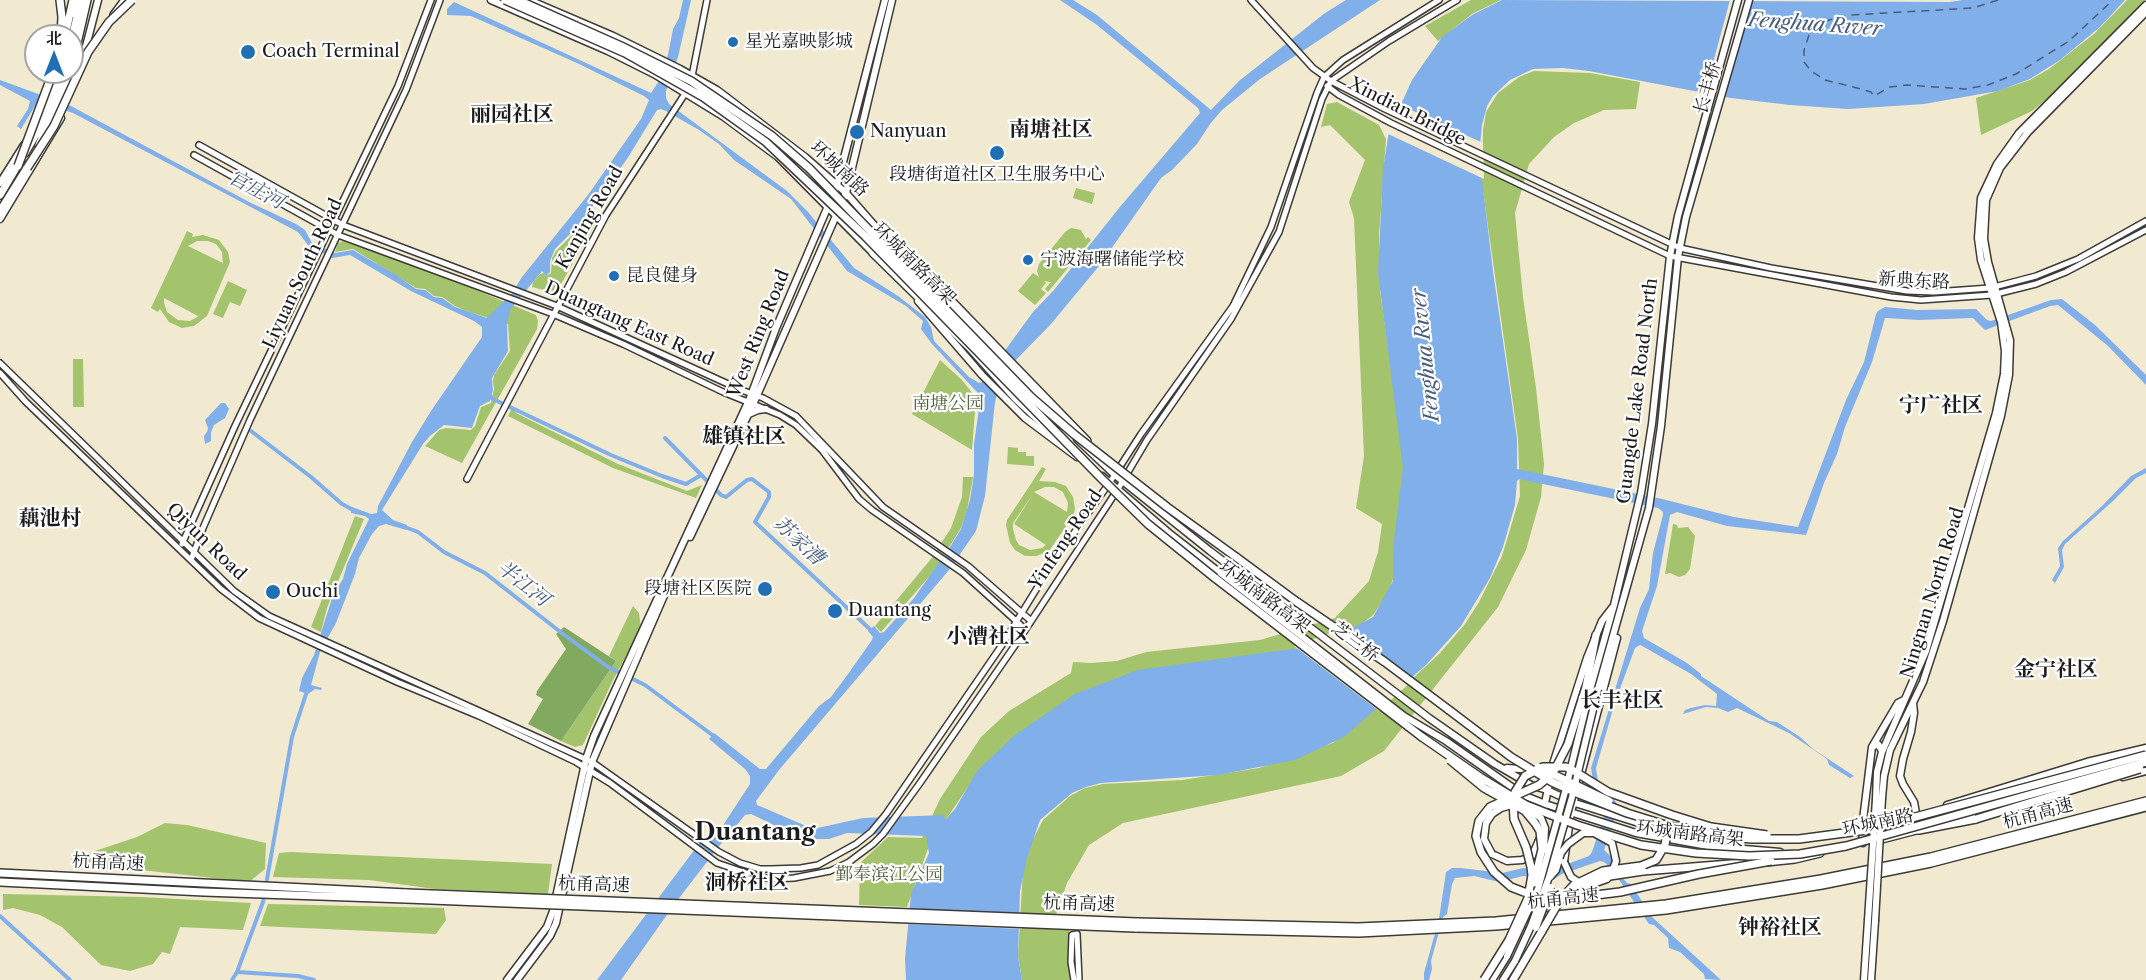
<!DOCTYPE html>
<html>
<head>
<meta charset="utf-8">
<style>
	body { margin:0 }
	#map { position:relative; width:2146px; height:980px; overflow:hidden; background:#f1e9d0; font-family:"Libre Caslon Text","Noto Serif SC",serif }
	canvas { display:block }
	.north { position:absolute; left:24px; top:24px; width:60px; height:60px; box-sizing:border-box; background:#fff; border:2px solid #a4a4a4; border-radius:50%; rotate:0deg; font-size:16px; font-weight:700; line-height:24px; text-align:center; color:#1c1c1c }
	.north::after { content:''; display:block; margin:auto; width:21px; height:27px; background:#1f6fb2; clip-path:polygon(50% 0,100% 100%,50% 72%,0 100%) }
</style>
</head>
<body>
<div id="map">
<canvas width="2146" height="980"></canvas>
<div class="north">北</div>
</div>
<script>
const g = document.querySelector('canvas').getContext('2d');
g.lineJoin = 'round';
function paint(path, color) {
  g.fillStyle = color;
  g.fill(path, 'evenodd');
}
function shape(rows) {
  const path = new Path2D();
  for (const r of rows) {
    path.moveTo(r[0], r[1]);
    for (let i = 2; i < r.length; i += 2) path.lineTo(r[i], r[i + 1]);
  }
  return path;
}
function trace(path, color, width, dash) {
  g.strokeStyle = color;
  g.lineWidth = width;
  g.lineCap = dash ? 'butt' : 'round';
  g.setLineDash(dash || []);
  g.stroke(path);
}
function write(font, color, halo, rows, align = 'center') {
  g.font = font + ' "Libre Caslon Text","Noto Serif SC",serif';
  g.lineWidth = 4.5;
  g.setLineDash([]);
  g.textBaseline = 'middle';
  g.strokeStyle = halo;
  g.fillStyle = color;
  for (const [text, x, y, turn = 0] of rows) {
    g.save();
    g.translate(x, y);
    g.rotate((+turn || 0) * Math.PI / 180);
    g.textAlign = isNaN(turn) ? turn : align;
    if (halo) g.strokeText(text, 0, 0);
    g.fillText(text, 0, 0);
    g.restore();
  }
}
paint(shape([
	[1471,0,1501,0,1472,14,1438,41,1425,26],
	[2127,0,2145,0,2052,95,2032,111,1981,135,1976,98,2030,80,2049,69,2094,34],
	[1534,71,1590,73,1640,82,1636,109,1604,110,1574,123,1554,137,1529,164,1515,213,1523,297,1536,388,1544,464,1541,497,1526,550,1498,607,1384,751,1341,776,1123,823,1089,845,1067,883,1051,929,1069,930,1068,962,1072,980,1022,980,1018,956,1023,870,1032,841,1043,820,1070,796,1085,788,1103,784,1182,780,1259,768,1333,743,1412,679,1440,653,1465,624,1479,602,1502,556,1520,496,1518,439,1482,184,1483,130,1486,112,1498,93,1519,77],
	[1337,102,1379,125,1386,139,1379,236,1380,290,1402,448,1405,491,1396,571,1388,593,1373,615,1355,629,1285,652,974,778,930,843,907,907,859,905,860,863,888,837,922,838,940,799,981,737,1009,711,1071,673,1073,662,1092,663,1117,661,1146,652,1260,640,1335,618,1369,581,1378,552,1382,524,1356,508,1364,456,1354,218,1349,202,1365,160,1330,125,1321,127,1327,104],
	[1076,188,1095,193,1092,204,1073,198],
	[589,211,595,214,597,221,561,284,551,292,532,287,533,282,540,274,544,273,546,276,551,273,552,258,556,251,578,229],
	[1071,228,1081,230,1086,239,1088,237,1091,240,1048,292,1045,289,1051,282,1044,281,1046,283,1041,289,1046,293,1035,305,1018,291,1033,273,1039,277,1037,271,1039,264,1065,232],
	[187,231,193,234,192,237,203,235,219,240,228,252,230,262,207,316,194,326,182,328,169,322,160,309,158,312,151,308],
	[197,241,208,241,216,244,222,252,223,266,223,263,188,246],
	[164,298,198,316,202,314,190,321,178,320,167,312,164,303],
	[343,241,424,268,536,315,538,321,537,329,462,463,425,446,439,430,446,428,471,430,475,426,481,407,491,403,494,389,493,380,494,375,510,351,508,324,466,311,455,306,442,297,434,296,425,289,416,288,353,249,335,252,338,243],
	[228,281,247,290,240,306,230,302,223,318,213,314],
	[73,359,83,359,84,407,73,407],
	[940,360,962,380,976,398,972,450,912,414],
	[512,408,516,413,618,464,687,491,702,485,696,498,613,468,508,416],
	[1008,447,1018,448,1018,452,1026,452,1026,456,1034,456,1034,466,1007,464],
	[1042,467,1046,469,1039,481,1055,482,1066,486,1073,497,1075,509,1073,516,1049,551,1036,556,1025,556,1015,550,1010,543,1006,525,1007,520],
	[1045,487,1054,487,1063,492,1068,503,1067,512,1034,492],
	[1033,494,1014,524,1046,545,1042,548,1030,550,1019,545,1016,540,1013,529,1013,523],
	[963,477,973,477,967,511,961,528,934,571,881,632,875,626,931,559,951,528,962,497],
	[355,516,364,519,327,608,321,632,311,627],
	[1673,524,1677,525,1678,528,1688,527,1695,536,1690,569,1685,575,1679,577,1670,573,1665,574],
	[633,606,639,613,641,628,612,682,583,745,575,747,561,741,616,661,609,656],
	[165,823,187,825,266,843,265,869,249,882,141,870,81,868,71,859,137,837],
	[291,852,552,864,548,894,435,889,369,880,273,877,279,853],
	[3,894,141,897,251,903,243,930,180,927,170,954,162,952,153,964,130,971,101,965,62,927,40,915,13,908,3,910],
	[268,904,444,908,446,920,436,934,260,926]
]), '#a3c36c');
paint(shape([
	[564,627,616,661,561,741,528,724,543,699,536,695,537,691,566,649,556,634]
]), '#82a960');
paint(shape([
	[683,0,691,0,678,57,666,91,666,98,669,104,787,191,808,212,854,268,898,296,925,317,931,327,934,341,969,377,979,383,982,382,1033,312,1054,290,1119,208,1200,113,1198,108,1097,25,1060,0,1073,0,1097,15,1211,110,1239,81,1325,13,1346,0,1380,0,1260,79,1222,110,1210,124,1197,144,1172,170,1161,178,1099,266,1051,324,1011,365,1001,378,995,402,985,496,976,531,949,570,779,770,756,801,757,805,762,807,813,829,863,818,945,815,943,819,946,819,955,809,977,771,1015,735,1075,694,1138,670,1299,648,1350,629,1373,617,1393,581,1393,548,1403,468,1378,273,1383,169,1389,131,1412,80,1442,37,1472,15,1502,0,1950,2,1963,0,2125,0,2100,27,2060,60,2030,79,1998,91,1924,104,1848,109,1790,105,1731,98,1589,71,1563,68,1533,69,1510,80,1493,96,1487,106,1482,125,1479,155,1493,271,1517,439,1517,469,1662,499,1734,517,1798,527,1846,400,1864,362,1876,314,1878,311,1885,307,1917,310,1976,309,1987,320,1991,321,2051,300,2062,299,2095,325,2138,367,2146,375,2146,385,2108,346,2058,305,2050,306,1985,330,1973,318,1919,320,1885,318,1872,362,1845,427,1837,454,1824,483,1806,535,1727,526,1677,512,1670,515,1657,586,1642,631,1644,638,1687,663,1701,674,1701,676,1769,721,1777,722,1800,737,1813,749,1854,776,1850,778,1829,765,1827,759,1789,733,1737,708,1728,712,1718,708,1706,707,1683,714,1685,710,1691,708,1705,705,1716,706,1717,694,1691,674,1644,647,1640,645,1635,648,1615,702,1596,768,1598,782,1616,802,1618,808,1604,850,1618,863,1618,872,1627,883,1631,884,1652,917,1721,980,1705,979,1704,974,1680,952,1669,948,1668,938,1654,925,1649,924,1611,868,1604,862,1600,861,1562,874,1554,879,1523,876,1499,882,1474,876,1455,878,1452,884,1447,914,1443,917,1431,961,1432,969,1429,980,1424,980,1424,973,1439,919,1446,872,1452,868,1461,868,1502,873,1523,868,1556,871,1562,866,1589,856,1592,852,1607,807,1594,786,1591,768,1640,608,1649,589,1653,553,1663,515,1663,512,1658,508,1519,479,1517,481,1515,505,1503,547,1490,578,1461,626,1426,665,1344,737,1295,760,1218,775,1101,783,1086,787,1072,793,1040,820,1027,858,1020,891,1018,956,1022,980,906,980,905,959,911,894,929,853,926,836,847,833,829,839,803,839,751,814,745,815,720,845,676,902,621,980,597,980,704,837,718,833,750,784,750,776,745,769,709,739,714,733,760,769,766,769,819,706,831,697,848,674,872,640,873,637,868,631,874,626,880,633,884,632,914,598,950,547,961,529,970,500,974,474,974,444,980,401,977,392,932,344,921,329,923,321,906,306,847,271,791,199,734,160,719,144,699,130,666,111,661,109,657,110,627,159,578,226,555,249,550,261,550,272,546,276,542,271,510,310,507,324,508,351,492,378,493,390,490,401,480,406,472,428,444,425,430,436,423,444,382,510,393,520,407,525,406,530,386,524,379,526,372,534,359,558,355,574,336,623,320,652,311,685,322,688,321,690,315,689,308,694,299,691,302,678,314,655,333,595,343,579,347,564,369,519,365,516,351,513,352,507,371,514,377,513,378,506,412,442,431,411,482,337,482,327,474,321,411,291,350,255,332,258,308,245,298,232,73,113,38,101,21,129,17,126,28,109,30,101,0,85,0,80,71,106,249,202,296,224,305,230,312,243,335,253,353,250,396,275,416,289,425,290,434,297,442,298,455,307,487,318,505,300,507,301,522,277,588,195,641,119,649,100,644,96,577,63,471,16,447,15,447,9,454,2,651,93,659,81,668,55,673,29,679,18],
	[221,403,225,403,229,409,225,418,214,425,211,432,211,441,205,444,204,436,207,432,208,428,205,420],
	[2146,468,2146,473,2136,478,2113,501,2065,544,2062,550,2064,567,2055,583,2052,580,2060,566,2058,548,2063,541,2102,506,2131,476]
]), '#80afea');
paint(shape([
	[1730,0,1751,0,1724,99,1704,96],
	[1398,104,1483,143,1484,179,1386,133],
	[1344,628,1413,680,1379,711,1294,646],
	[906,911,1022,916,1022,929,905,924]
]), '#f1e9d0');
trace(shape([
	[488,394,493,399,611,455,662,476,686,484,701,475],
	[251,431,311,477,342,504,355,511],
	[665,438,721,495,726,497,747,480,752,479,769,492,769,497,755,522,874,633],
	[402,526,418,532,444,552,485,573,563,634,608,667,645,685,715,737],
	[0,916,70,980],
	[237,972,263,902,292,737,307,691],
	[232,980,237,972,298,976,314,980]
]), '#80afea', 4);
trace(shape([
	[1998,0,1973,8,1851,15,1829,20,1816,28,1809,35,1804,50,1804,62,1811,71,1825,80,1857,88,1871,92,1874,96,1890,87,1907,85,1965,89,1988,85,2016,74,2069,41,2113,0]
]), '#495e79', 1.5, [8, 6]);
const secondary = shape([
	[1251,0,1313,68,1331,81,1385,109,1680,248,1771,268,1907,291,1934,292,1990,288,2036,276,2078,259,2146,221],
	[1327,86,1339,95,1391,123,1670,256,1891,297,1921,300,1992,295,2036,284,2066,272,2146,230],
	[199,145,343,225,557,306,739,389,763,398,796,416,883,507,968,566,1030,620],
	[194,155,338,235,553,314,623,344,723,392,780,415,796,425,822,450,859,499,872,510,963,573,1025,629],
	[0,363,234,591,269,616,592,762,719,852,740,863,760,869,771,869,801,868,818,865,856,844,871,832,886,814,1002,645,1050,567,1110,482,1141,434,1233,306,1271,227,1317,93,1324,77,1343,60,1439,0],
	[0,373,26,402,221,589,259,618,397,682,479,716,576,762,610,783,717,863,755,876,772,879,794,878,830,871,849,862,873,844,883,834,920,783,1020,638,1118,489,1147,440,1231,319,1279,232,1322,99,1331,81,1389,41,1457,0],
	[467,479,606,215,690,86,707,0],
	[182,544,235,426,398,86,431,0],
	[191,560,203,528,250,420,406,90,440,0],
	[1077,934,1079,980],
	[1074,980,1071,962,1072,935,1077,934]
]);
const primary = shape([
	[491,0,608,51,654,74,724,117,778,157,876,256],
	[529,0,613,36,680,69,717,90,805,157,846,193,888,241,1043,404],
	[73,14,77,0],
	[83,58,98,0],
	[34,129,58,72],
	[0,183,24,145],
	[0,219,61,118],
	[918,301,982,375,1025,418,1077,457],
	[749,414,758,410,766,409],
	[1077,439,1115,475,1210,551,1429,718,1495,764,1531,785,1547,790,1575,803,1645,825,1688,833],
	[1102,476,1169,533,1404,716,1446,741,1523,795,1545,804,1636,833,1708,846,1780,852],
	[690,537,755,400,846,193,892,0],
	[1598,689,1649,508,1661,426,1678,257,1686,217,1749,0],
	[1590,690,1614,605,1641,493,1652,424,1670,256,1678,216,1738,0],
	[1913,703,1914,713,1911,732,1903,759,1900,776,1903,784,1914,802,1919,830],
	[1882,751,1878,744,1872,747,1898,703,1904,700],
	[1507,768,1533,770],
	[2123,777,2146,771],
	[1882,798,1884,776,1890,750,1923,682,1943,621,2001,416,2009,375,2010,340,1988,262,1984,239,1986,200,2000,168,2028,132,2146,12],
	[1876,799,1877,772,1882,752,1926,651,1996,413,2004,374,2005,351,2001,322,1981,260,1978,238,1981,198,1997,164,2019,133,2146,5],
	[1947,805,2087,762,2146,748],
	[1544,808,1553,764,1587,658,1602,621,1612,608],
	[1946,822,2026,801],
	[1876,841,1922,829],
	[1863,843,1862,828,1872,747],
	[1492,854,1507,861,1522,860,1532,856,1540,838],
	[1564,862,1571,812,1617,638],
	[507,980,547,927,553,911,586,759,594,736,750,398,776,328,837,185,885,0],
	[517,980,550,936,556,923,592,762,669,584],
	[1492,980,1507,956],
	[1503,980,1515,961],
	[1864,980,1868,920],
	[1871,980,1875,921]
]);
const highway = shape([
	[60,0,62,17,61,36],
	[114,15,125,0],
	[65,36,73,0],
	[72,38,81,0],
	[72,65,87,0],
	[39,145,70,72],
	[25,153,45,119,64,72],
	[0,195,19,163],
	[0,211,30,163],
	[888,241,902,250,1087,441],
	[873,253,970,348,1016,399,1058,438],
	[1236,557,1297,602,1385,662,1449,710],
	[1215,578,1422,737],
	[1586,687,1596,635],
	[2050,777,2106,762],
	[1919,830,1976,819],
	[1766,862,1795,859,1820,853],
	[1643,871,1743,863],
	[0,873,407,893],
	[0,882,204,892,406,899],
	[1137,922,1358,927,1496,921,1666,904,1821,879,1931,857,2146,801],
	[1135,928,1359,933,1496,926,1666,910,1822,885,1931,863,2146,807],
	[1513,980,1542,931]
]);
trace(secondary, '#3c3b37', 8);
trace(primary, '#3c3b37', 9);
trace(highway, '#3c3b37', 10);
trace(secondary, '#fff', 5);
trace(primary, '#fff', 6);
trace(highway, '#fff', 7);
const primaryBridge = shape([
	[1524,807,1541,818,1545,828,1544,850],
	[1492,854,1484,839,1486,823,1492,814,1501,808,1515,804],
	[1564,862,1571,877,1580,883],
	[1550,877,1556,870,1561,853,1568,844,1583,833,1594,833,1612,843,1616,861,1612,872,1607,879,1593,884],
	[1868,920,1876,799],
	[1875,921,1882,798],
	[1536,928,1551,887],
	[1507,956,1538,889,1565,792,1590,690],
	[1515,961,1531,926,1549,877,1572,797,1598,689]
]);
const highwayBridge = shape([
	[505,0,625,53,703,97,766,142,865,236,1101,478,1148,524,1215,578],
	[518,0,621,46,691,81,772,136,809,168,1031,397,1075,435,1167,507,1236,557],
	[18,166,53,72],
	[27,168,54,126,88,52,109,22,132,0],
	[1586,687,1568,744,1553,773,1539,785,1490,807,1479,821,1476,836,1481,852,1494,872,1511,887,1524,892,1549,898,1580,897,1620,892,1699,874,1771,861],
	[1449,710,1511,757,1552,782,1579,794,1627,813,1669,826,1717,836,1752,839,1799,839,1867,830,2146,755],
	[1422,737,1480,777,1526,805,1577,825,1641,845,1696,853,1749,856,1800,854,1846,846,2146,762],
	[1450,760,1484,788,1525,811,1535,823,1540,831,1542,849,1534,883],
	[1538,767,1609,801],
	[1976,819,2140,769],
	[407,893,1137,922],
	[1528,898,1532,875,1531,867,1526,847,1514,819,1513,800,1515,792,1525,776,1543,767,1566,767,1574,771,1608,792,1672,815,1711,827,1767,835],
	[1568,898,1577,890,1603,877,1643,871],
	[406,899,1135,928],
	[1542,931,1560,900,1574,885,1603,871,1641,866,1656,860,1665,845,1666,839,1665,832,1658,822],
	[1484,980,1509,940,1529,896]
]);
trace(primaryBridge, '#3c3b37', 9, []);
trace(highwayBridge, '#3c3b37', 10, []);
trace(primaryBridge, '#fff', 6);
trace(highwayBridge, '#fff', 7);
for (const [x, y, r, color] of [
	[733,42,6,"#1f6fb2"],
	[248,52,8,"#1f6fb2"],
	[857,132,8,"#1f6fb2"],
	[997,153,8,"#1f6fb2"],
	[1028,260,6,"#1f6fb2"],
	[614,276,6,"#1f6fb2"],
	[765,589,8,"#1f6fb2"],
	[273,592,8,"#1f6fb2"],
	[835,611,8,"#1f6fb2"]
]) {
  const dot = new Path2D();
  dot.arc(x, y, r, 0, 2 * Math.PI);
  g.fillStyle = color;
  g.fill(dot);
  trace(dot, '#fff', 2);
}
write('18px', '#1c1c1c', '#fff', [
	["星光嘉映影城",745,42],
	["Coach Terminal",262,52],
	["Nanyuan",870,132],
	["段塘街道社区卫生服务中心",997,175,"center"],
	["宁波海曙储能学校",1040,260],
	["昆良健身",626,276],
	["段塘社区医院",752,589,"right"],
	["Ouchi",286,592],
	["Duantang",848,611]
], 'left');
write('18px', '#1c1c1c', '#fff', [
	["长丰桥",1708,88,-74],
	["Xindian Bridge",1407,112,27],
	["环城南路",839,169,43],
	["Kanjing Road",590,218,-60],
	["环城南路高架",914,264,45],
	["Liyuan South Road",303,274,-65],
	["新典东路",1914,281,3],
	["Duangtang East Road",629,324,24],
	["West Ring Road",759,334,-68],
	["Guangde Lake Road North",1638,391,-83],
	["Yinfeng Road",1066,540,-56],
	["Qiyun Road",206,542,44],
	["Ningnan North Road",1933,593,-73],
	["环城南路高架",1264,597,37],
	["芝兰桥",1355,642,37],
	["杭甬高速",2038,814,-15],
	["环城南路",1878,823,-12],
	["环城南路高架",1690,834,7],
	["杭甬高速",108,863,3],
	["杭甬高速",594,885,2],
	["杭甬高速",1563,899,-6],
	["杭甬高速",1079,904,2]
]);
write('18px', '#525f3c', '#fff', [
	["南塘公园",948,404],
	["鄞奉滨江公园",889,875]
]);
write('italic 20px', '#495e79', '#fff', [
	["Fenghua Rıver",1815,25,4],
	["官庄河",256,190,28],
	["Fenghua Rıver",1426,355,-96],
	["苏家漕",798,541,43],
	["半江河",523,584,38]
]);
write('bold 21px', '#1c1c1c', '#fff', [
	["丽园社区",512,115],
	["南塘社区",1051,130],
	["宁广社区",1941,406],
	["雄镇社区",744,437],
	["藕池村",50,519],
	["小漕社区",988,637],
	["金宁社区",2056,670],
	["长丰社区",1622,701],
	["洞桥社区",747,883],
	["钟裕社区",1780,928]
]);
write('bold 24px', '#1c1c1c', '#fff', [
	["Duantang",755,833]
]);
</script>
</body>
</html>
